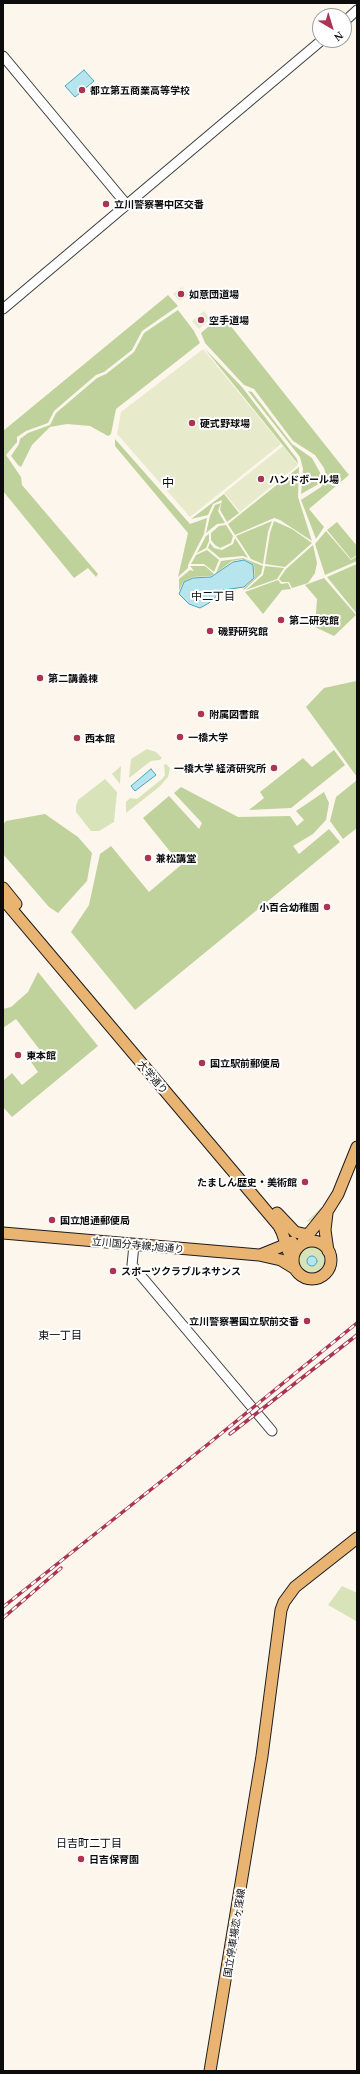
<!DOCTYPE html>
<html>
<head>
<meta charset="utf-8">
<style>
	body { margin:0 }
	#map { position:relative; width:360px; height:2074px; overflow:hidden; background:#fdf6ec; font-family:Georgia,serif }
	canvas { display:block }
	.frame { position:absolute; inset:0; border:4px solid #0c0c0c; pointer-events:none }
	.north { position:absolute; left:312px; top:8px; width:40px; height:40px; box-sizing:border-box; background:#fff; border:1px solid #9e9e9e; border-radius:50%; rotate:142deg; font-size:11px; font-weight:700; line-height:16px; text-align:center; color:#0c0c0c }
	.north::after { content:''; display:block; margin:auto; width:14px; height:18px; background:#ab3452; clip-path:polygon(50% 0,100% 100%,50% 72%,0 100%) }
</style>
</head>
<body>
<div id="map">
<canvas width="360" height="2074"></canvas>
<div class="frame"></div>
<div class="north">N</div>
</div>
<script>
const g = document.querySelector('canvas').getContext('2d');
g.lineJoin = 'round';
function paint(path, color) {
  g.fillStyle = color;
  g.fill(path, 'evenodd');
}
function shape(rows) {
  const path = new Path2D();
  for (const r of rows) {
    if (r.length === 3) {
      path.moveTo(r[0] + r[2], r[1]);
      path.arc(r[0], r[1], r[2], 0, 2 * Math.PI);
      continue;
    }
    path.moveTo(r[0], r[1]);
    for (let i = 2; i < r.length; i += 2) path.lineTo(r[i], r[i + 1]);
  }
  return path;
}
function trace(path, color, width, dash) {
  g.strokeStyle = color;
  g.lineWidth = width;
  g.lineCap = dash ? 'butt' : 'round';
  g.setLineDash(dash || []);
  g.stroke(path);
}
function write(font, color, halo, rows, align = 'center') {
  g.font = font + ' Georgia,"Noto Sans JP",serif';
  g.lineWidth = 4;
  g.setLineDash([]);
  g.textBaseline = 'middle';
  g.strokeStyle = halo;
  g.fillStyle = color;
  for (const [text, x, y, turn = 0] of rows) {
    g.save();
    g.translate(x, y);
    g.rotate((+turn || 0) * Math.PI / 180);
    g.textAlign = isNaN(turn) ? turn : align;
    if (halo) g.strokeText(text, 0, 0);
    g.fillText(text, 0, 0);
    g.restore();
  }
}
paint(shape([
	[147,749,156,752,162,758,160,760,151,761,129,778,131,759],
	[166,764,170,768,168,777,159,787,126,813,126,802,130,798,137,799,162,779,165,775,164,765],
	[121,766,120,784,112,774],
	[105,779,117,792,114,822,99,831,91,831,76,812,76,806,78,800],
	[322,1207,323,1208,313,1220,306,1222],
	[312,1260,15],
	[342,1586,357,1593,356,1621,328,1605]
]), '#d8e3ba');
paint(shape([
	[168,295,178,306,142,331,132,350,104,372,96,375,54,411,48,423,26,431,17,437,17,442,6,455,21,477,22,485,98,574,96,577,88,568,74,578,3,491,3,431],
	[178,310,194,331,200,343,116,409,111,434,108,436,90,426,67,424,50,427,32,445,21,467,18,465,11,456,19,444,20,439,28,433,50,425,56,413,97,378,106,374,134,352,144,333],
	[222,315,349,475,309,509,324,527,316,539,301,500,321,487,327,478,324,468,315,455,293,441,254,389,244,385,205,343,201,333],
	[204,348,242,387,297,459,298,464],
	[248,391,252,392,292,444,312,458,323,478,317,485,301,494,303,469,300,457],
	[115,439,190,524,207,518,204,534,188,565,188,568,178,577,188,533,115,446],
	[299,467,298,497,312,541,280,520,274,518,235,535,228,524],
	[224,494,239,513,227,522,220,510,222,500,213,504,208,515,191,519],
	[221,503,218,511,225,523,217,524,206,533,210,516,215,505],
	[272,521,268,532,263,564,251,559,236,536],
	[274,521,292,529,312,543,285,567,265,564,270,533],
	[337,522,357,546,357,555,351,559,327,530],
	[226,525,233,536,231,543,220,548,215,545,211,540,211,533,219,526],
	[326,531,351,560,357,556,357,561,325,575,315,544],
	[209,534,209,541,206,548,197,553,206,536],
	[235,538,248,558,243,556,220,558,208,548,210,543,214,548,222,550,233,544],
	[313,545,317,563,315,573,308,583,292,588,289,582,282,582,279,579,286,569],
	[207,550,219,560,214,572,204,564,191,564,196,555],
	[243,558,263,566,261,574,244,590,243,589,255,578,254,565,244,559,232,561,216,573,221,561],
	[357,564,357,614,327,577],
	[190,566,205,566,214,574,211,576,193,577,183,582,179,591,179,579,190,570,194,571],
	[265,566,284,568,277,579,246,590,263,575],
	[324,578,356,615,334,636,315,627,317,599,305,585],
	[278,580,281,584,288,583,291,589,282,590,263,614,245,592],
	[356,681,357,682,357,777,306,707,324,688],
	[334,750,345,765,291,808,249,810,264,798,260,792,303,758,312,767],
	[357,780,357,828,343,839,330,821,336,797],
	[181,787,238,817,290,816,297,826,304,820,296,811,324,792,329,803,326,820,313,834,293,846,299,854,329,829,340,842,135,1010,71,932,89,905,100,854,111,846,149,892,181,865,143,818,169,796,199,829,202,823,174,793],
	[45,814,78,837,92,853,87,881,58,913,49,907,3,854,3,825,6,821],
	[38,972,98,1046,12,1117,3,1107,3,1081,12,1073,22,1085,38,1072,29,1059,40,1050,16,1019,3,1028,3,1009,11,1007,28,992]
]), '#bfd29b');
paint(shape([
	[182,287,188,295,180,301,173,294],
	[204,311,210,319,199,329,192,321],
	[203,349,281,444,190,517,117,434,121,412],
	[283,446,298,465,240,512,224,493]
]), '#e7ebcb');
const water = shape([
	[84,70,94,81,75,97,65,86,84,70],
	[244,560,253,565,254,578,244,587,223,590,209,603,200,608,189,604,179,594,184,582,193,578,211,577,233,562,244,560],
	[151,769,156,775,135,791,131,786,151,769],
	[312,1261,5]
]);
paint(water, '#b7e5ee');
trace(water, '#46a6bd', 1);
const minor = shape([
	[344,22,357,10],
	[3,56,127,205],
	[3,309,322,40],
	[134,1245,132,1265,272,1431]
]);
const major = shape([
	[3,888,16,904],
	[3,899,279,1226,282,1232,292,1262],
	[277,1213,295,1232,308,1235],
	[327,1213,325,1230,328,1251],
	[3,1233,259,1255,281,1260,294,1268],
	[312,1260,19],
	[303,1241,328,1210,338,1194,357,1147],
	[260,1255,292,1242],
	[210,2071,262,1756,281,1610,284,1602,295,1587,357,1538]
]);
trace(minor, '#3f3f3f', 11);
trace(major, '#1d1d1d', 13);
trace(minor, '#fff', 9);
trace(major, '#e9b371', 11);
const rail = shape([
	[230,1434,357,1335],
	[3,1607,207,1445,357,1323],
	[3,1618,61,1568]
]);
trace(rail, '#ab3452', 3.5);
trace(rail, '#fff', 2, [6]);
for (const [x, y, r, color] of [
	[82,90,4,"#ab3452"],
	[106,204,4,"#ab3452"],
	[181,294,4,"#ab3452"],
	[201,320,4,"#ab3452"],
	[192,423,4,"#ab3452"],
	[261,479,4,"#ab3452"],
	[281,620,4,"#ab3452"],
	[210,631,4,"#ab3452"],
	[40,678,4,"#ab3452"],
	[201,714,4,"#ab3452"],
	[180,737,4,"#ab3452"],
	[77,738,4,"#ab3452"],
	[274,768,4,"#ab3452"],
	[148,858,4,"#ab3452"],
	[327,907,4,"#ab3452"],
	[18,1055,4,"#ab3452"],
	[202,1063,4,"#ab3452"],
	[305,1182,4,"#ab3452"],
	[52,1220,4,"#ab3452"],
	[113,1271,4,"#ab3452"],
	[307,1321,4,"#ab3452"],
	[81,1859,4,"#ab3452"]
]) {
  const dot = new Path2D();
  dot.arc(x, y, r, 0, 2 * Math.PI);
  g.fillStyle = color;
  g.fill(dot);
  trace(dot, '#fff', 1.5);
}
write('bold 10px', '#0c0c0c', '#fff', [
	["都立第五商業高等学校",90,90],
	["立川警察署中区交番",114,204],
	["如意団道場",189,294],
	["空手道場",209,320],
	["硬式野球場",200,423],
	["ハンドボール場",269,479],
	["第二研究館",289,620],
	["磯野研究館",218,631],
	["第二講義棟",48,678],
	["附属図書館",209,714],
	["一橋大学",188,737],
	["西本館",85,738],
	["一橋大学 経済研究所",266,768,"right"],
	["兼松講堂",156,858],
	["小百合幼稚園",319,907,"right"],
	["東本館",26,1055],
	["国立駅前郵便局",210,1063],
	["たましん歴史・美術館",297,1182,"right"],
	["国立旭通郵便局",60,1220],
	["スポーツクラブルネサンス",121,1271],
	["立川警察署国立駅前交番",299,1321,"right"],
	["日吉保育園",89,1859]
], 'left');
write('10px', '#0c0c0c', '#fff', [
	["大学通り",153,1077,50],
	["立川国分寺線;旭通り",138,1245,5],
	["国立停車場恋ヶ窪線",234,1933,-81]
]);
write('11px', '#0c0c0c', '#fff', [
	["中二丁目",213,596],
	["東一丁目",60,1335],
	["日吉町二丁目",89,1843]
]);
write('12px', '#0c0c0c', '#fff', [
	["中",168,482]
]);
</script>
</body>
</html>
